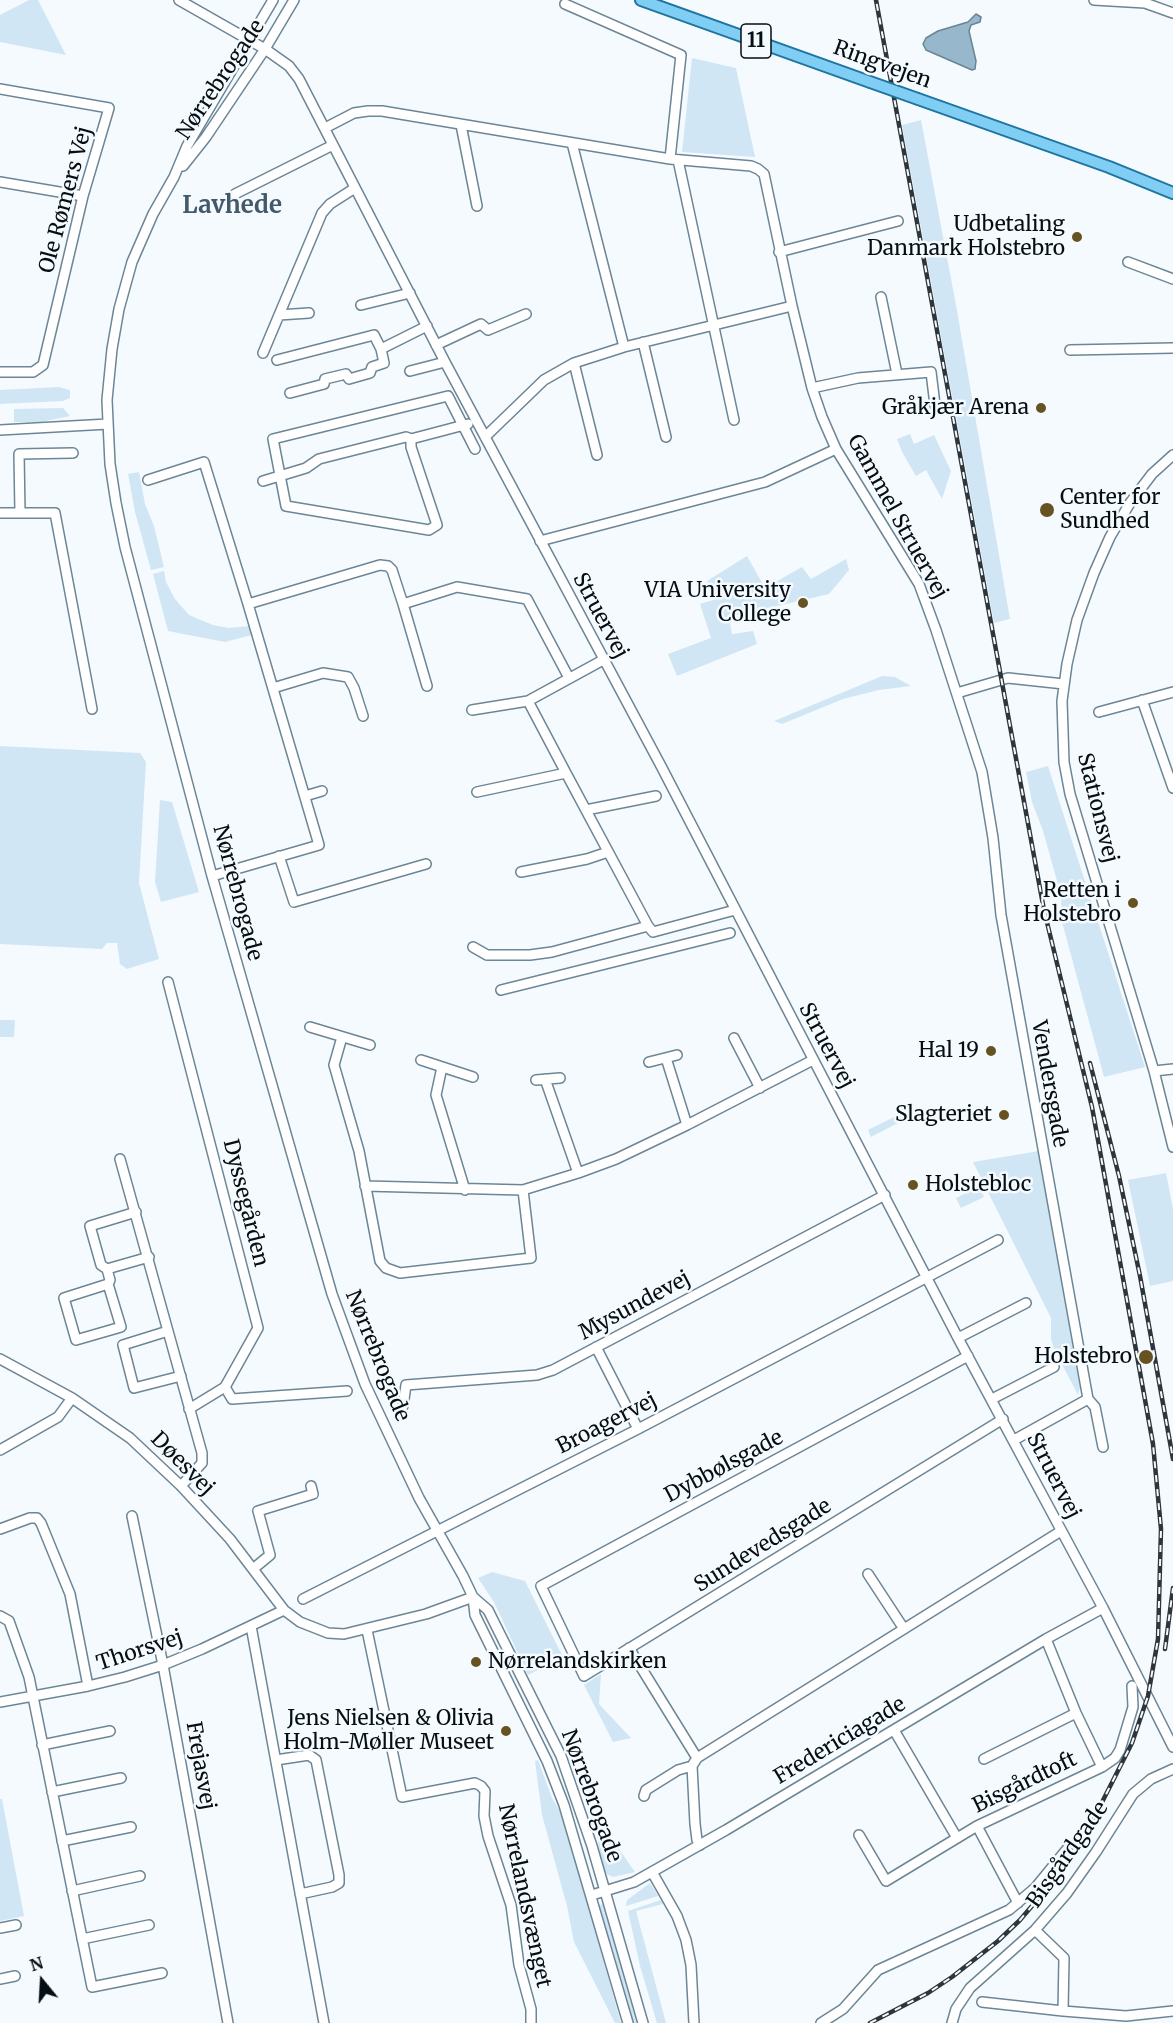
<!DOCTYPE html>
<html>
<head>
<meta charset="utf-8">
<style>
	body { margin:0 }
	#map { position:relative; width:1173px; height:2023px; overflow:hidden; background:#f5fafe; font-family:Merriweather,serif }
	canvas { display:block }
	.north { position:absolute; left:12px; top:1951px; width:60px; height:60px; -webkit-text-stroke:4px #f5fafe; paint-order:stroke; rotate:342deg; font-size:16px; font-weight:700; line-height:24px; text-align:center; color:#050e13 }
	.north::after { content:''; display:block; margin:auto; width:21px; height:27px; background:#050e13; clip-path:polygon(50% 0,100% 100%,50% 72%,0 100%) }
</style>
</head>
<body>
<div id="map">
<canvas width="1173" height="2023"></canvas>
<div class="north">N</div>
</div>
<script>
const g = document.querySelector('canvas').getContext('2d');
g.lineJoin = 'round';
function paint(path, color) {
  g.fillStyle = color;
  g.fill(path, 'evenodd');
}
function shape(rows) {
  const path = new Path2D();
  for (const r of rows) {
    path.moveTo(r[0], r[1]);
    for (let i = 2; i < r.length; i += 2) path.lineTo(r[i], r[i + 1]);
  }
  return path;
}
function trace(path, color, width, dash) {
  g.strokeStyle = color;
  g.lineWidth = width;
  g.lineCap = dash ? 'butt' : 'round';
  g.setLineDash(dash || []);
  g.stroke(path);
}
function write(font, color, halo, rows, align = 'center') {
  g.font = font + ' Merriweather,serif';
  g.lineWidth = 5;
  g.setLineDash([]);
  g.textBaseline = 'middle';
  g.strokeStyle = halo;
  g.fillStyle = color;
  for (const [text, x, y, turn = 0] of rows) {
    g.save();
    g.translate(x, y);
    g.rotate((+turn || 0) * Math.PI / 180);
    g.textAlign = isNaN(turn) ? turn : align;
    if (halo) g.strokeText(text, 0, 0);
    g.fillText(text, 0, 0);
    g.restore();
  }
}
paint(shape([
	[29,0,38,0,66,55,0,42,0,15],
	[692,58,736,68,755,157,682,152],
	[921,120,956,305,1010,619,994,623,902,125],
	[59,387,70,390,70,398,63,401,0,404,0,390],
	[63,408,70,416,41,422,14,422,14,409],
	[910,434,914,444,934,435,951,471,942,499,926,470,916,476,902,452,897,439],
	[139,472,145,504,154,526,164,567,151,570,135,512,128,474],
	[747,556,765,588,802,567,811,579,846,559,849,570,829,594,729,617,732,634,753,631,757,644,677,676,668,654,711,638,700,604,716,599,707,581],
	[164,571,166,582,175,599,189,615,213,625,229,628,249,626,252,635,225,642,168,631,153,574],
	[882,676,895,677,911,686,879,690,843,699,782,724,774,721],
	[0,746,140,753,146,762,139,883,159,959,127,969,120,964,117,943,107,943,102,949,0,944],
	[1048,766,1071,838,1145,1067,1104,1077,1062,922,1061,895,1043,831,1032,802,1026,772],
	[160,800,172,802,199,892,161,902,155,882],
	[0,1020,15,1020,14,1037,0,1037],
	[912,1108,915,1114,871,1137,868,1130],
	[1039,1151,1080,1388,1078,1395,1054,1349,1051,1339,1051,1318,973,1162],
	[1166,1173,1173,1209,1173,1281,1150,1286,1128,1180],
	[979,1187,984,1197,961,1208,956,1198],
	[492,1572,525,1581,563,1657,528,1675,494,1602,478,1578],
	[601,1674,599,1704,631,1738,613,1742,584,1685],
	[538,1760,552,1798,563,1816,621,2023,615,2023,574,1942,567,1906,542,1815,535,1761],
	[0,1799,2,1799,24,1916,0,1921],
	[596,1828,605,1829,635,1872,613,1877,605,1873,601,1861],
	[650,1883,658,1896,626,1906,627,1900],
	[661,1900,663,1904,636,1911,666,2023,657,2023,640,1966,628,1911],
	[601,1904,604,1905,637,2023,633,2023,599,1907]
]), '#d0e6f4');
const water = shape([
	[976,14,981,17,980,22,971,25,969,31,976,61,975,69,972,70,926,50,923,44,926,38,938,31,968,22,976,14]
]);
paint(water, '#96b7cc');
trace(water, '#6a8494', 1.5);
const minor = shape([
	[179,0,265,49,289,66,299,79,445,362,661,766,958,1338,1103,1608,1173,1747],
	[273,0,187,146,174,177,153,214,132,262,119,309,112,349,107,400,110,464,116,503,125,547,212,876,332,1294,365,1384,419,1498,463,1576,473,1597,475,1615,547,1761,564,1805,628,2023],
	[1094,0,1145,3,1173,13],
	[565,4,681,55,670,159],
	[0,89,109,108,83,196,43,365,33,372,0,372],
	[461,125,477,206],
	[325,128,354,113,368,111,382,111,670,159,751,166,758,169,764,174,792,306,812,388,822,417,836,449,919,584,936,630,982,772,993,838,1001,915,1088,1399,1014,1440],
	[572,143,624,347],
	[678,160,734,420],
	[183,166,206,137,265,49,294,0],
	[0,182,83,196],
	[235,194,333,145],
	[779,252,898,221],
	[1128,262,1173,279],
	[881,297,897,374],
	[361,305,410,293],
	[279,315,309,313],
	[643,342,666,437],
	[436,345,481,324,488,330,526,314],
	[1070,350,1173,348],
	[263,353,322,213,330,204,355,188],
	[277,360,374,335,381,349],
	[574,363,597,455],
	[410,371,445,362],
	[812,388,858,378,931,372,935,405],
	[290,393,324,384,325,379,346,374,349,379,370,373,372,367,384,363,381,349,427,326],
	[0,430,108,424],
	[485,437,544,380,574,363,624,347,792,306],
	[411,439,411,447,437,525,429,530,286,506,273,439,448,396,475,449],
	[1173,455,1152,474,1130,503,1110,537,1094,573,1077,620,1067,664,1062,701,1064,762,1070,794,1154,1071,1173,1147],
	[148,480,204,462,248,604,380,565,388,566,392,570,403,604],
	[263,481,306,468,319,459,406,437,411,439,468,424],
	[0,513,55,513,92,709],
	[20,513,19,454,73,453],
	[540,541,765,482,836,449],
	[603,660,528,701,566,773,648,926,653,932,735,910],
	[427,686,403,604,457,587,527,599,569,678],
	[273,688,323,673,348,677,354,688,363,716],
	[957,693,1008,678,1064,684],
	[1142,700,1173,788],
	[472,710,528,701],
	[1099,712,1173,692],
	[477,792,566,773],
	[305,796,322,791],
	[586,810,656,796],
	[279,856,294,902,426,864],
	[521,872,587,859,608,852],
	[212,876,319,845,248,604],
	[473,947,487,955,530,955,552,952,648,926],
	[168,982,258,1328,225,1387,189,1409],
	[501,990,730,933],
	[310,1027,370,1045],
	[342,1037,334,1065,359,1151,380,1261,386,1268,400,1273,531,1258,523,1190],
	[734,1038,760,1088],
	[666,1058,687,1125],
	[421,1060,473,1077],
	[649,1062,677,1055],
	[442,1067,436,1095,465,1190],
	[1154,1071,1173,1069],
	[545,1079,578,1173],
	[536,1080,560,1078],
	[120,1159,202,1453,202,1463,181,1486],
	[365,1186,523,1190,578,1173,616,1159,687,1125,813,1060],
	[136,1212,90,1226,101,1265,107,1269,149,1257],
	[107,1269,110,1280,108,1284,121,1327,76,1340,64,1298,108,1284],
	[168,1331,123,1345,134,1388,181,1376],
	[958,1338,1026,1303],
	[596,1347,638,1429],
	[968,1356,541,1586,584,1676,1003,1419],
	[0,1359,72,1398,130,1438,181,1486,230,1539,284,1610,300,1622,328,1633,344,1634,426,1614,473,1597],
	[225,1387,232,1399,347,1391],
	[992,1399,1054,1367],
	[1088,1399,1095,1407,1103,1447],
	[403,1406,406,1385,537,1375,553,1370,885,1195],
	[0,1450,58,1417,72,1398],
	[132,1516,163,1665,228,2023],
	[0,1529,30,1518,37,1518,41,1523,70,1594,88,1686],
	[253,1569,270,1555,258,1511,313,1494,311,1486],
	[868,1574,904,1629],
	[473,1597,488,1610,561,1756,592,1846,643,2023],
	[303,1599,638,1429,998,1240],
	[0,1616,9,1621,29,1677,92,1987,162,1973],
	[251,1626,324,2023],
	[367,1630,402,1797,475,1783,481,1786,485,1791,484,1816,488,1836,511,1905,519,1965,531,2009,531,2023],
	[1046,1639,1076,1713,1102,1767],
	[629,1648,697,1758],
	[0,1702,88,1686,125,1677,163,1665,202,1649,284,1610],
	[894,1730,957,1838],
	[42,1745,110,1731],
	[984,1759,1076,1713],
	[276,1760,309,1755,316,1760,339,1875,339,1883,332,1887,300,1894],
	[52,1792,121,1778],
	[644,1796,646,1790,678,1770,692,1766],
	[977,1826,1018,1903],
	[859,1835,886,1881,977,1826,1102,1767,1115,1758,1120,1750,1133,1707,1132,1686],
	[62,1841,131,1827],
	[700,1845,697,1840,695,1824,692,1766,697,1758,1061,1531],
	[652,1872,677,1916,686,1940,691,1965,694,2023],
	[72,1891,140,1876],
	[592,1895,634,1882,726,1830,1046,1639,1103,1608],
	[0,1928,16,1925],
	[1035,1930,1064,1958,1063,2011,1126,2016,1173,2011],
	[82,1939,149,1925],
	[0,1979,15,1976],
	[982,2002,1063,2011],
	[821,2023,843,2009,878,1970,1009,1910,1035,1888,1067,1849],
	[952,2023,956,2009,970,1988,1035,1930,1067,1893,1096,1852,1133,1794,1151,1779,1173,1769]
]);
const major = shape([
	[641,0,870,82],
	[918,99,1109,167,1173,193]
]);
trace(minor, '#6c8696', 12);
trace(major, '#1e75a0', 14);
trace(minor, '#fff', 9);
trace(major, '#80cef4', 10);
const rail = shape([
	[1090,1063,1119,1176,1140,1276,1173,1459],
	[1165,1649,1173,1588],
	[870,2023,928,1993,952,1977,998,1941,1020,1920,1055,1879,1091,1824,1132,1743,1148,1696,1158,1639,1161,1529,1153,1444,1092,1107,1044,910,876,0]
]);
trace(rail, '#2e363b', 4.5);
trace(rail, '#f5fafe', 2, [7]);
const majorBridge = shape([
	[870,82,918,99]
]);
trace(majorBridge, '#1e75a0', 14, []);
trace(majorBridge, '#80cef4', 10);
for (const [x, y, r, color] of [
	[1077,237,6,"#665321"],
	[1041,408,6,"#665321"],
	[1047,510,8,"#665321"],
	[803,603,6,"#665321"],
	[1133,903,6,"#665321"],
	[991,1051,6,"#665321"],
	[1004,1115,6,"#665321"],
	[913,1185,6,"#665321"],
	[1146,1357,8,"#665321"],
	[476,1662,6,"#665321"],
	[506,1731,6,"#665321"]
]) {
  const dot = new Path2D();
  dot.arc(x, y, r, 0, 2 * Math.PI);
  g.fillStyle = color;
  g.fill(dot);
  trace(dot, '#f5fafe', 2);
}
for (const [x, y, w] of [
	[756,41,30]
]) {
  const box = new Path2D();
  box.roundRect(x - w / 2, y - 17, w, 34, 4.5);
  g.fillStyle = '#f5fafe';
  g.fill(box);
  trace(box, '#050e13', 1.5);
}
write('bold 20px', '#050e13', null, [
	["11",756,41]
]);
write('21px', '#050e13', '#f5fafe', [
	["Ringvejen",882,65,20],
	["Nørrebrogade",221,80,-56],
	["Ole Rømers Vej",66,200,-75],
	["Gammel Struervej",897,517,61],
	["Struervej",600,616,62],
	["Stationsvej",1097,808,76],
	["Nørrebrogade",237,893,75],
	["Struervej",826,1046,62],
	["Vendersgade",1049,1084,80],
	["Dyssegården",245,1203,76],
	["Mysundevej",635,1306,-28],
	["Nørrebrogade",377,1356,68],
	["Broagervej",607,1424,-27],
	["Døesvej",182,1464,45],
	["Dybbølsgade",724,1467,-28],
	["Struervej",1053,1476,63],
	["Sundevedsgade",763,1546,-32],
	["Thorsvej",140,1651,-18],
	["Fredericiagade",840,1741,-31],
	["Frejasvej",200,1766,80],
	["Bisgårdtoft",1025,1783,-26],
	["Nørrebrogade",591,1796,70],
	["Bisgårdgade",1068,1855,-55],
	["Nørrelandsvænget",524,1896,78]
]);
write('21px', '#050e13', '#f5fafe', [
	["Udbetaling",1065,225],
	["Danmark Holstebro",1065,249],
	["Gråkjær Arena",1029,408],
	["Center for",1060,498,"left"],
	["Sundhed",1060,522,"left"],
	["VIA University",791,591],
	["College",791,615],
	["Retten i",1121,891],
	["Holstebro",1121,915],
	["Hal 19",979,1051],
	["Slagteriet",992,1115],
	["Holstebloc",925,1185,"left"],
	["Holstebro",1132,1357],
	["Nørrelandskirken",488,1662,"left"],
	["Jens Nielsen & Olivia",494,1719],
	["Holm-Møller Museet",494,1743]
], 'right');
write('bold 24px', '#415968', '#f5fafe', [
	["Lavhede",232,206]
]);
</script>
</body>
</html>
